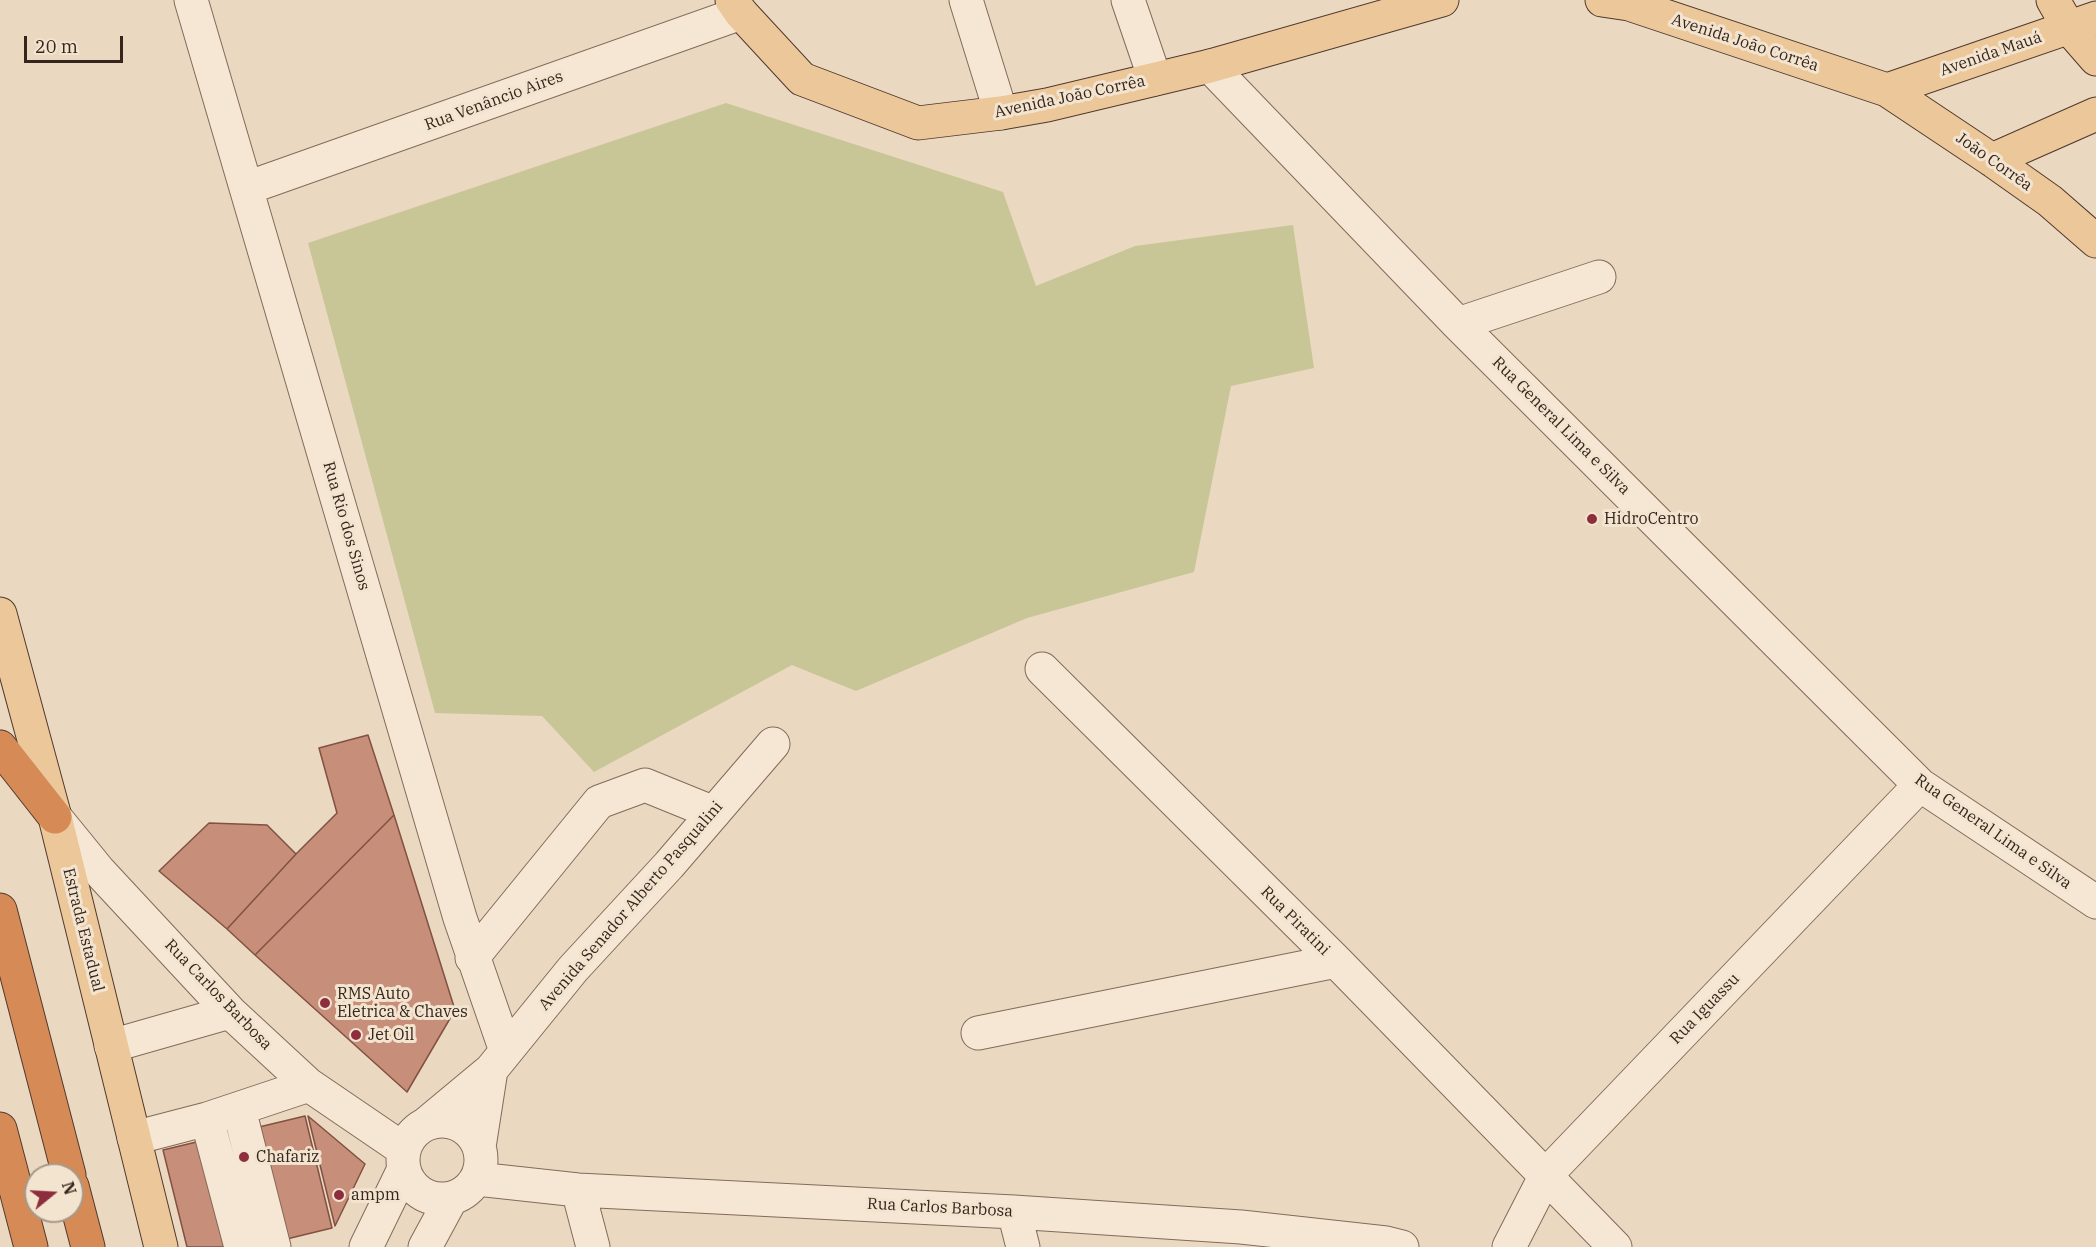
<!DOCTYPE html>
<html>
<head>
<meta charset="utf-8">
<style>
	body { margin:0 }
	#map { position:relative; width:2096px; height:1247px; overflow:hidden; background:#ebd8c1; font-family:"IBM Plex Serif",serif }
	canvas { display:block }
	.north { position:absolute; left:24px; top:1163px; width:60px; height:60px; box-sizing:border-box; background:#f3e4d0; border:2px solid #a79888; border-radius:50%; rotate:72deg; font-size:16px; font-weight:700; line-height:24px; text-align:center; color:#34251d }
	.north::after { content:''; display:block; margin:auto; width:21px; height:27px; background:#8e2e3c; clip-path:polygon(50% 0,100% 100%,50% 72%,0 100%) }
	.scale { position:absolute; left:24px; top:36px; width:99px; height:27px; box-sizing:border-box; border:3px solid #34251d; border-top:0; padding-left:8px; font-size:18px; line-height:21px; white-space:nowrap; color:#34251d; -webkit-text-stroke:4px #f3e4d0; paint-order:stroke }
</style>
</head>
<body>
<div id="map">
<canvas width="2096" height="1247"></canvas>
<div class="north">N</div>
<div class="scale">20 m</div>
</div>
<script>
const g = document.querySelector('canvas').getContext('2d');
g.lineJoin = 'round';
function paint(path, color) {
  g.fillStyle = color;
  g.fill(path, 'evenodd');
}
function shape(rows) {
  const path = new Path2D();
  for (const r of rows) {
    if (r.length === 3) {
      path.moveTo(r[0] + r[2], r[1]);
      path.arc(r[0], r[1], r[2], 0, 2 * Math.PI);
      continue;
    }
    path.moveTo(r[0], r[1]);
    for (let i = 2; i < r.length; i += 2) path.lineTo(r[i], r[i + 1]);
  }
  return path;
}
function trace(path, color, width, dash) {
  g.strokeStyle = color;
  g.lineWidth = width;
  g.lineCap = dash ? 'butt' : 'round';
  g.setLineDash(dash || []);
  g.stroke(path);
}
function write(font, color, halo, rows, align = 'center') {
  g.font = font + ' "IBM Plex Serif",serif';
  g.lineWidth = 6;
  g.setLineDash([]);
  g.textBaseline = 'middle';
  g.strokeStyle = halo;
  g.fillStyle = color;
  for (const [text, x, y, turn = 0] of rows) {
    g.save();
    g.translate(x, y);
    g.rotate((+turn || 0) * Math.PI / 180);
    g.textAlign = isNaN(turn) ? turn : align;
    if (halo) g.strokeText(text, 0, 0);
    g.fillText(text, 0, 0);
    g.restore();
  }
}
paint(shape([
	[726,103,1003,192,1036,286,1135,246,1293,225,1314,368,1231,386,1194,572,1027,618,856,691,792,665,594,772,542,716,435,713,308,243]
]), '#c8c696');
const building = shape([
	[368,735,394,815,255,955,227,929,296,854,337,813,319,748,368,735],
	[394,815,455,1010,407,1092,255,955,394,815],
	[209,823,267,825,296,854,227,929,159,871,209,823],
	[305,1116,332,1228,254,1247,187,1247,163,1150,305,1116],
	[308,1116,365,1164,335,1226,308,1116]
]);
paint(building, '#c78e79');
trace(building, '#815141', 1.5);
const minor = shape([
	[191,0,460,918,506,1051],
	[966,0,1001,113],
	[1128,0,1155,79],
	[1210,66,1458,324,1920,785,2096,902],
	[247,188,741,13],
	[1458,324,1599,277],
	[1042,669,1336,961,1615,1247],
	[55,817,99,871,230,1012,309,1085,403,1149],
	[472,958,599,802,645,785,714,813],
	[978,1033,1336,961],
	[111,1046,230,1012],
	[239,1109,274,1247],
	[207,1119,241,1247],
	[442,1160,39],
	[426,1124,491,1070,573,969,669,865,773,744],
	[134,1138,207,1119,309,1085],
	[479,1147,491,1070],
	[477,1179,578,1190,1014,1212,1241,1227,1386,1243,1402,1247],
	[578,1190,593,1247],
	[1014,1212,1023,1247],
	[366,1247,403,1171],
	[425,1247,451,1199],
	[1509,1247,1546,1175,1920,785]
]);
const major = shape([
	[732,0,741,13,802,79,918,123,1001,113,1047,105,1210,66,1442,0],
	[1602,0,1629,4,1887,90,1992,160,2050,201,2096,241],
	[2053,0,2069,28,2096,59],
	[1887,90,2096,18],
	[1992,160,2096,114],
	[0,614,55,817,161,1247]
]);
const highway = shape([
	[0,747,55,817],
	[0,910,69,1175],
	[0,1129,31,1247],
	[72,1186,88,1247]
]);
trace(minor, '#836a5a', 35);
trace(major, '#51392e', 35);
trace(highway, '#51392e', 35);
trace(minor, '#f6e7d4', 33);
trace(major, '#ecc79a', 33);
trace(highway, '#d68b56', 33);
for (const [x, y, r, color] of [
	[1592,519,6,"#8e2e3c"],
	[325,1003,6,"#8e2e3c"],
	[356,1035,6,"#8e2e3c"],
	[244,1157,6,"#8e2e3c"],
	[339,1195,6,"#8e2e3c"]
]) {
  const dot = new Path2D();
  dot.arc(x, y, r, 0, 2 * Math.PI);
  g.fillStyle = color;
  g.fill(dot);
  trace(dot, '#f3e4d0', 2);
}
write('16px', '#34251d', '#f3e4d0', [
	["Avenida João Corrêa",1745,43,18],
	["Avenida Mauá",1991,54,-19],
	["Avenida João Corrêa",1070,97,-12],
	["Rua Venâncio Aires",494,101,-20],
	["João Corrêa",1994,162,35],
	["Rua General Lima e Silva",1561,426,45],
	["Rua Rio dos Sinos",346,526,74],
	["Rua General Lima e Silva",1993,832,35],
	["Avenida Senador Alberto Pasqualini",631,906,-49],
	["Rua Piratini",1295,921,45],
	["Estrada Estadual",83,930,76],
	["Rua Carlos Barbosa",218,995,46],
	["Rua Iguassu",1705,1009,-46],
	["Rua Carlos Barbosa",940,1208,3]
]);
write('16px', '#34251d', '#f3e4d0', [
	["HidroCentro",1604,519],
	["RMS Auto",337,994],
	["Eletrica & Chaves",337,1012],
	["Jet Oil",368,1035],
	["Chafariz",256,1157],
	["ampm",351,1195]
], 'left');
</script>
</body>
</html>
